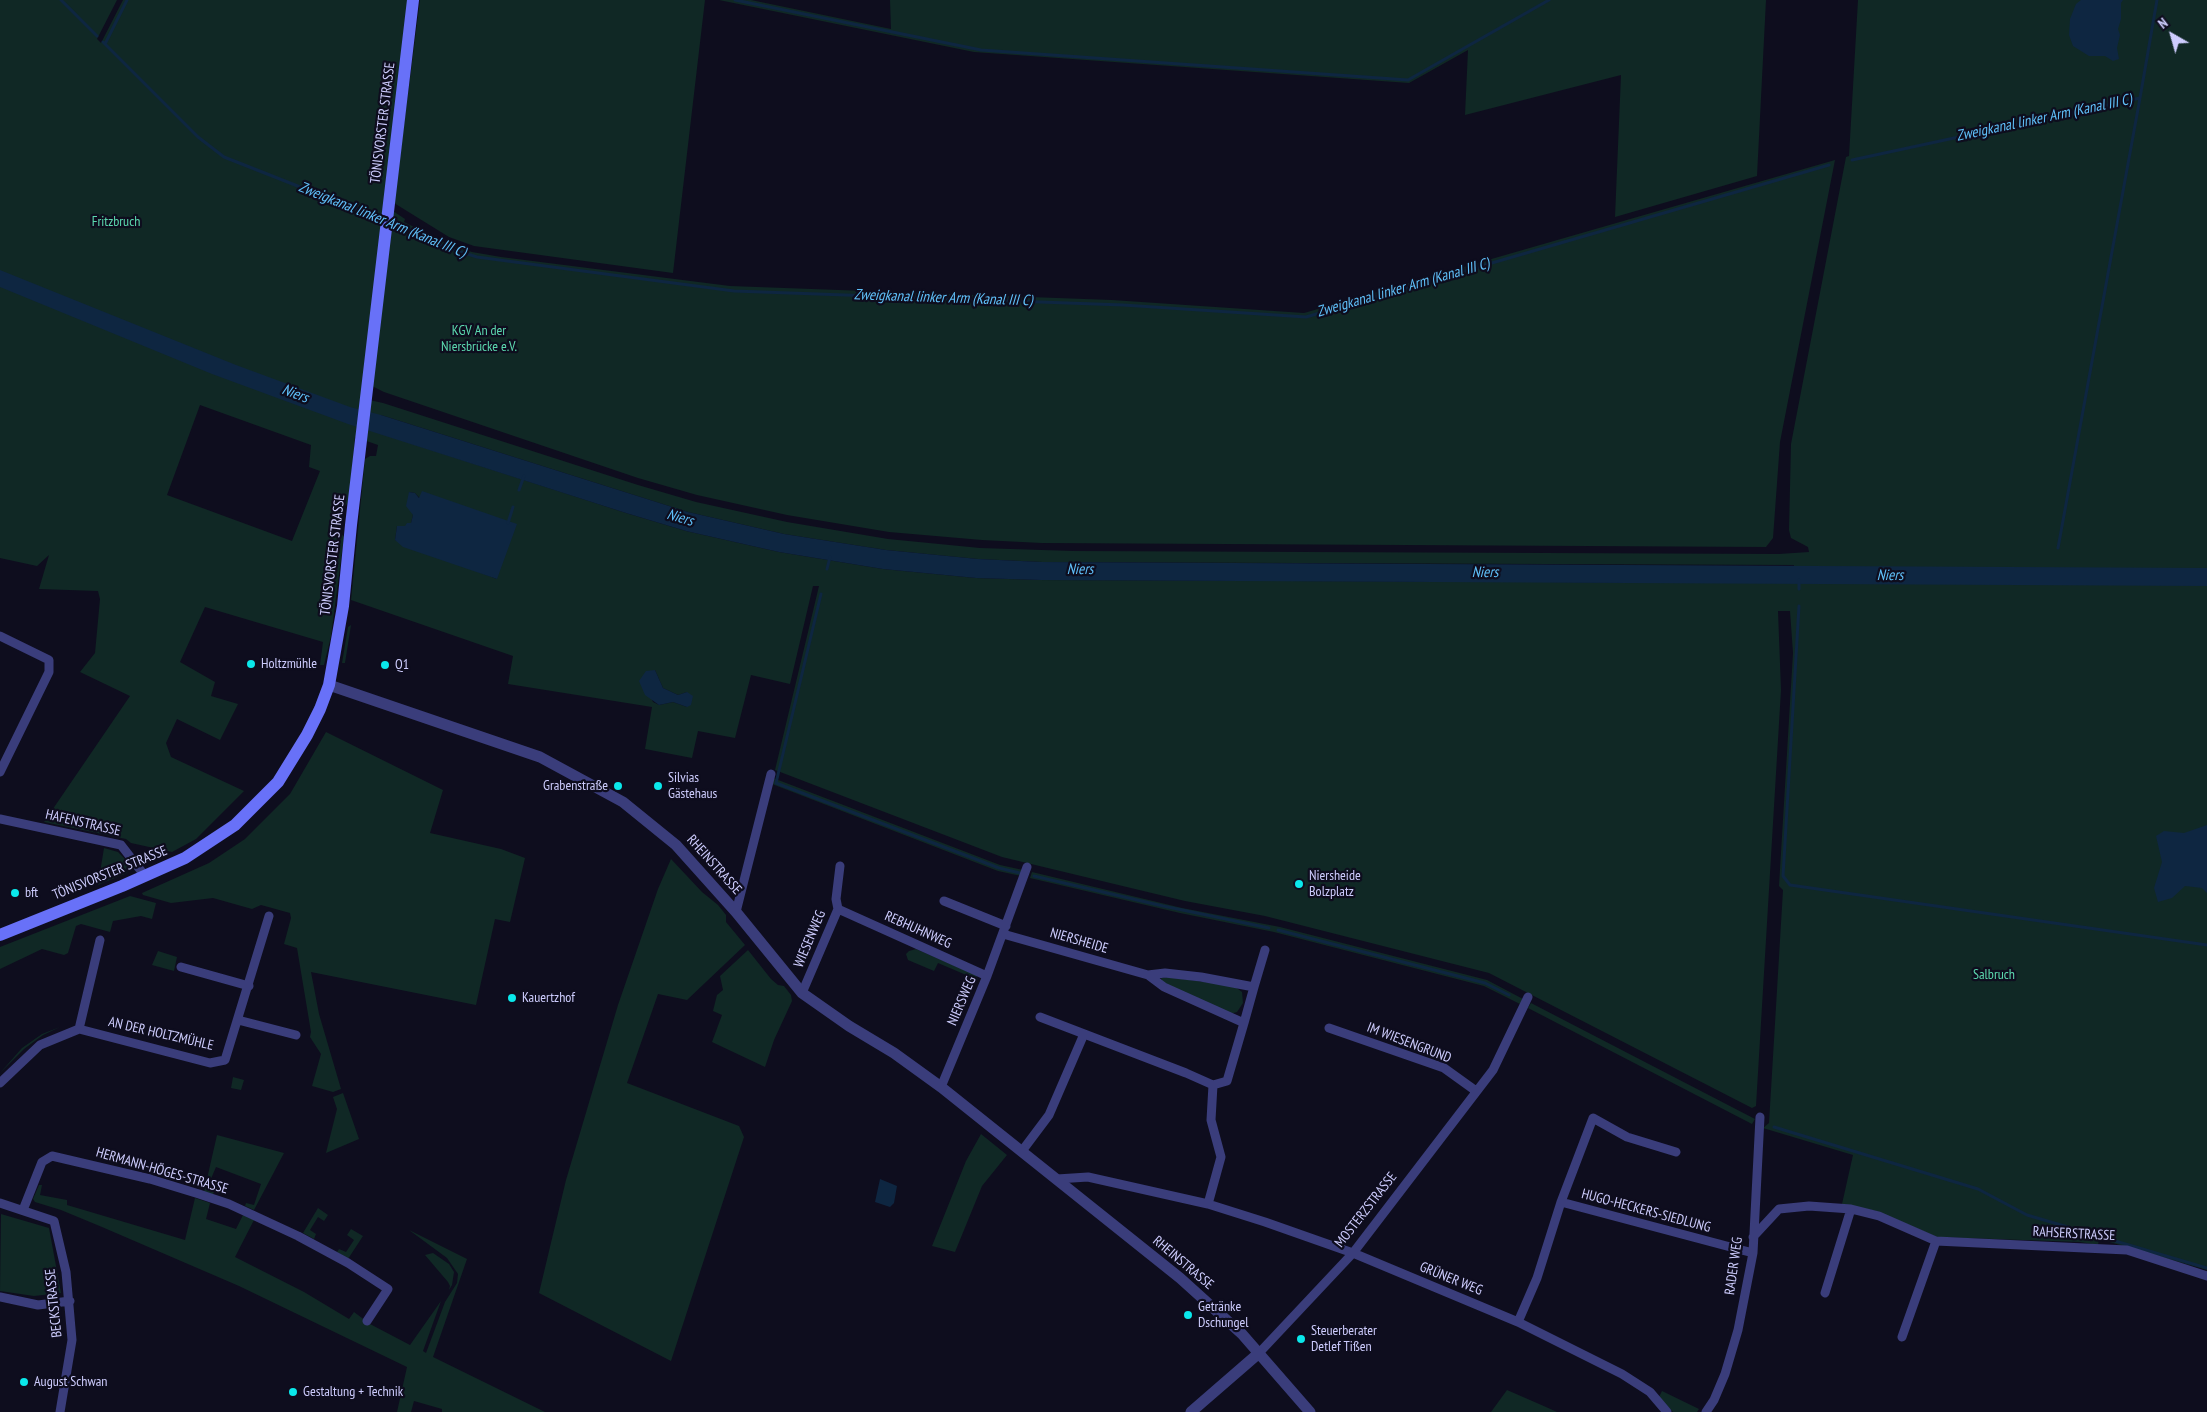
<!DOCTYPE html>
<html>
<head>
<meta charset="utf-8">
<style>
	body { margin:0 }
	#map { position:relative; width:2207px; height:1412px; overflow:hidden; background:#0e0d1e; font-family:"PT Sans Narrow",sans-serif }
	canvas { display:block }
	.north { position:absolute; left:2147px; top:10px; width:50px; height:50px; -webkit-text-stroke:4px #0e0d1e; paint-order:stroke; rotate:322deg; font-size:14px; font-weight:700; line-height:20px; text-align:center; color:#cdccfd }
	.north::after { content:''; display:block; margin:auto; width:18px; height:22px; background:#cdccfd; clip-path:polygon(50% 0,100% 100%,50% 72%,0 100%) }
</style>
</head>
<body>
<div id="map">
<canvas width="2207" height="1412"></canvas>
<div class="north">N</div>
</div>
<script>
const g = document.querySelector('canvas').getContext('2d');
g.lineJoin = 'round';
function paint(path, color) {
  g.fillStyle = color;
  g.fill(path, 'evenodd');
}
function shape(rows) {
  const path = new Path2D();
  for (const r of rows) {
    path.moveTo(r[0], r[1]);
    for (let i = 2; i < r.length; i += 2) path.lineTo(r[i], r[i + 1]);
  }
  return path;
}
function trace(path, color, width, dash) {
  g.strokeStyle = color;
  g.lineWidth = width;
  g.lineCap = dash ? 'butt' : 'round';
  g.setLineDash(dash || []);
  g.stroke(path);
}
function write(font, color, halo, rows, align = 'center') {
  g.font = font + ' "PT Sans Narrow",sans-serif';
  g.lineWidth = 4.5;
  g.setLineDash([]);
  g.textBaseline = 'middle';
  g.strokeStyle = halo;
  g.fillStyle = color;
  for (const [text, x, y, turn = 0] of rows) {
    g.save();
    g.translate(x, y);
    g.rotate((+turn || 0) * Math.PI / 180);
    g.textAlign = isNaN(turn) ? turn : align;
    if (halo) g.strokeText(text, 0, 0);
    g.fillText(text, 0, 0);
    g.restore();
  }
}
paint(shape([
	[0,0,117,0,97,39,101,43,123,0,409,0,393,211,405,219,404,222,446,243,472,252,501,257,730,286,1112,300,1304,313,1835,160,1780,442,1773,538,1766,547,1042,543,982,540,889,532,787,515,697,495,638,478,384,392,372,386,360,398,383,403,638,485,696,502,787,522,888,539,980,548,1073,551,1779,554,1809,552,1808,547,1791,538,1789,530,1791,444,1846,157,1849,156,1858,0,2207,0,2207,1270,2099,1239,2098,1245,2080,1242,1937,1237,1876,1211,1842,1204,1853,1155,1763,1128,1769,1123,1783,890,1779,886,1793,653,1790,611,1778,611,1781,690,1756,1106,1752,1108,1489,973,1265,916,1185,901,1002,857,775,770,819,586,813,586,790,684,751,675,735,738,698,731,692,758,645,749,652,707,508,684,513,656,351,600,365,459,370,456,376,456,378,445,355,437,350,494,347,504,338,514,336,527,344,537,331,636,324,665,320,665,323,642,205,607,180,662,215,682,211,696,238,704,220,740,177,719,166,743,171,757,244,791,196,839,172,852,131,843,126,839,44,822,130,696,80,672,95,653,100,599,98,591,39,589,49,555,37,566,0,558],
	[200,405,311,445,309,467,320,471,292,541,167,495],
	[381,415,688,512,784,534,886,550,978,559,1042,562,1794,565,1793,583,1041,580,976,578,883,569,779,552,686,531,626,513,351,424],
	[409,492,415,493,497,579,395,540,397,526,406,526,411,523,413,515],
	[655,670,663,688,678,695,687,692,687,707,673,702,659,705,653,702,651,698],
	[420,0,705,0,673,273,474,246,449,237,394,203],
	[719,0,751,0,891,29,890,0,1766,0,1757,176,1615,217,1621,75,1465,115,1468,50,1409,83,974,52],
	[351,625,345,663,342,663,348,627],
	[326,732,443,790,430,833,501,849,525,858,510,922,495,919,476,1005,311,972,319,1014,341,1089,333,1092,312,1086,321,1054,310,1037,311,1032,297,948,284,944,291,918,290,913,261,905,252,909,213,898,171,903,143,895,142,893,209,863,245,839,290,794],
	[773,778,1000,865,1023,870,1021,876,998,871,772,784],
	[104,848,118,852,125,859,129,867,127,873,98,885],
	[671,859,702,892,718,905,726,915,726,922,745,945,687,1000,658,994,627,1083,739,1126,744,1137,671,1361,539,1293,566,1180,618,1005,658,889],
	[1032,872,1182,908,1280,927,1487,980,1523,999,1520,1004,1484,986,1274,932,1180,913,1030,878],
	[130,896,156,903,152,919,141,916,113,921,110,932,81,924,76,926,68,953,64,955,42,949,0,969,0,947],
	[916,949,976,975,978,980,938,963,934,971,908,960,906,954,909,951],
	[748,950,771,979,778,985,784,986,791,995,792,1001,774,1040,765,1067,712,1042,722,1015,713,1011,717,995,723,990,720,976],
	[158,951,177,957,174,971,152,965],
	[1168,977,1234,986,1242,992,1243,1003,1237,1012,1230,1014,1163,983,1161,978],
	[1531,1003,1755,1119,1752,1124,1528,1008],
	[60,1027,43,1035,24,1049,0,1073,22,1048,42,1034],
	[233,1077,244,1080,241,1090,231,1088],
	[343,1093,359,1139,326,1153,337,1109,333,1097],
	[981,1134,1007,1155,982,1186,955,1252,932,1246,966,1161],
	[217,1135,284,1153,254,1210,245,1206,246,1203,254,1205,261,1184,216,1167,207,1188,214,1191,213,1195,204,1192],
	[39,1185,42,1185,40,1195,67,1200,67,1205,185,1240,195,1198,210,1203,206,1219,236,1229,243,1215,254,1220,235,1257,304,1292,349,1319,354,1312,370,1324,410,1345,441,1301,423,1351,426,1353,445,1302,457,1283,458,1274,447,1258,409,1230,467,1259,433,1357,545,1412,442,1412,442,1409,414,1401,411,1412,397,1412,407,1367,239,1286,102,1227,61,1210,35,1202,33,1199],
	[318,1208,328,1215,324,1221,318,1217,310,1230,316,1234,314,1239,303,1233],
	[1,1214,49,1228,61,1293,34,1296,0,1291],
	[351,1229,363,1236,348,1259,337,1252,339,1249,346,1252,354,1240,347,1235],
	[433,1253,449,1264,454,1272,452,1285,449,1290,450,1286,448,1282,425,1255],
	[1507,1390,1546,1407,1557,1412,1491,1412],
	[1662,1391,1699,1409,1697,1412,1673,1412,1659,1397]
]), '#102825');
paint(shape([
	[2081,0,2123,0,2121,3,2121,19,2118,29,2120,35,2117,48,2119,59,2113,61,2105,56,2089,56,2073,46,2069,35,2070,19,2076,4],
	[0,270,236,365,350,407,381,415,688,512,784,534,886,550,978,559,1042,562,2207,568,2207,586,1041,580,976,578,883,569,779,552,686,531,626,513,348,424,212,374,0,287],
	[422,491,517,524,497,579,403,547,395,540,397,526,405,526,407,523,411,523,413,515,406,506,409,492,415,493,419,498],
	[655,670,663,688,678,695,687,692,693,696,691,705,687,707,673,702,659,705,645,695,639,681,646,671],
	[2207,825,2207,893,2202,888,2185,886,2172,898,2158,902,2154,888,2162,862,2156,836,2164,831,2184,833],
	[880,1179,897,1186,894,1203,890,1207,875,1202]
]), '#0e2641');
trace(shape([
	[61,0,97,36],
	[735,0,981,50,1408,80,1549,0],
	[103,42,198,137,224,157,384,220],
	[105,44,127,0],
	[1852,160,2140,98,2157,0],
	[390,222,405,227,442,246,477,257,734,291,1123,305,1306,317,1829,165],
	[519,490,524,476],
	[508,523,513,507],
	[2058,548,2140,98],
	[827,569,830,557],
	[1799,580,1799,589],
	[821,594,776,783,999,868,1020,873],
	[1799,606,1783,876,1790,885,2207,945],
	[1034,876,1163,906,1269,928],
	[1278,930,1485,983,1509,995],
	[1774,1127,1978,1189,2027,1215,2207,1268]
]), '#0e2641', 3);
trace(shape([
	[0,636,49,660,49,672,0,772],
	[0,819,121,845,145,876],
	[944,901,1006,926],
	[838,909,987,976],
	[736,912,771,774],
	[1003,934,1148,975,1165,973,1201,977,1254,987,1244,1023],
	[181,967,249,986],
	[1148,975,1164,987,1244,1023,1227,1081,1213,1085],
	[1254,987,1265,950],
	[802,993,838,909,836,899,840,866],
	[1040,1017,1186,1073,1213,1085,1211,1120,1221,1157,1208,1204],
	[238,1020,296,1035],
	[1329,1028,1444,1068,1476,1091],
	[79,1029,100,940],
	[0,1083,40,1045,79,1029,210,1063,225,1060,269,916],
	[941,1087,987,976,1027,867],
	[1022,1151,1049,1115,1084,1034],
	[1057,1179,1088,1177,1208,1204,1265,1222,1353,1253,1518,1322,1622,1374,1650,1392,1667,1412],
	[1561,1202,1753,1253],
	[0,1203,54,1221,66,1272,72,1340,60,1412],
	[23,1210,42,1162,52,1156,150,1179,199,1194,229,1204,298,1236,348,1263,388,1289,367,1321],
	[1753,1237,1779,1209,1809,1206,1851,1209,1879,1216,1936,1241,2127,1250,2207,1276],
	[1825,1293,1851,1209],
	[0,1297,38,1305,70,1301],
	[1518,1322,1537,1278,1561,1202,1593,1118,1627,1137,1676,1152],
	[1902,1337,1936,1241],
	[1259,1353,1353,1253,1493,1070,1528,997],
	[1706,1412,1714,1400,1725,1374,1738,1330,1753,1253,1760,1117]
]), '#3a3d7b', 9);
trace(shape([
	[329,685,540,757,623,802,676,845,736,912,802,993,849,1026,894,1053,941,1087,1180,1278,1242,1334,1310,1412],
	[1191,1412,1259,1353]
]), '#3a3d7b', 11);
trace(shape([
	[0,935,122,886,185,858,235,825,278,782,307,735,320,709,329,685,343,606,351,525,413,0]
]), '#6871f8', 12);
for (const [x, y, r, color] of [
	[251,664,5,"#0ae8eb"],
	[385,665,5,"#0ae8eb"],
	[618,786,5,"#0ae8eb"],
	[658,786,5,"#0ae8eb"],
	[1299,884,5,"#0ae8eb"],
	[15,893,5,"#0ae8eb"],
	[512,998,5,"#0ae8eb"],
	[1188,1315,5,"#0ae8eb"],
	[1301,1339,5,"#0ae8eb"],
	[24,1382,5,"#0ae8eb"],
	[293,1392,5,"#0ae8eb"]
]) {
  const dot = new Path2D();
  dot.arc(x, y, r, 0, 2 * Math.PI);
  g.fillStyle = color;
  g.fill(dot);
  trace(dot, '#0e0d1e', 2);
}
write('14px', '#cdccfd', '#0e0d1e', [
	["TÖNISVORSTER STRASSE",383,123,-83],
	["TÖNISVORSTER STRASSE",333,555,-83],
	["HAFENSTRASSE",83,823,13],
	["RHEINSTRASSE",714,865,48],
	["TÖNISVORSTER STRASSE",110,873,-22],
	["REBHUHNWEG",918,930,24],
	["WIESENWEG",810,939,-67],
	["NIERSHEIDE",1079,941,16],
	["NIERSWEG",962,1001,-67],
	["AN DER HOLTZMÜHLE",161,1034,13],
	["IM WIESENGRUND",1409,1043,21],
	["HERMANN-HÖGES-STRASSE",162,1171,16],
	["MOSTERZSTRASSE",1366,1210,-52],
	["HUGO-HECKERS-SIEDLUNG",1646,1211,15],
	["RAHSERSTRASSE",2074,1234,3],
	["RHEINSTRASSE",1183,1263,40],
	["RADER WEG",1734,1266,-82],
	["GRÜNER WEG",1451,1279,22],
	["BECKSTRASSE",54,1303,-96]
]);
write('14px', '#5cd9af', '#0e0d1e', [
	["Fritzbruch",116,222],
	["KGV An der",479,331],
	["Niersbrücke e.V.",479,347],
	["Salbruch",1994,975]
]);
write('14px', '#cdccfd', '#0e0d1e', [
	["Holtzmühle",261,664],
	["Q1",395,665],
	["Silvias",668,778],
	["Gästehaus",668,794],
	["Grabenstraße",608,786,"right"],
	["Niersheide",1309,876],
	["Bolzplatz",1309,892],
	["bft",25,893],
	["Kauertzhof",522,998],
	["Getränke",1198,1307],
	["Dschungel",1198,1323],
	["Steuerberater",1311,1331],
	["Detlef Tißen",1311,1347],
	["August Schwan",34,1382],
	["Gestaltung + Technik",303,1392]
], 'left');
write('italic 15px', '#5fbff8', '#0e0d1e', [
	["Zweigkanal linker Arm (Kanal III C)",2044,118,-12],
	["Zweigkanal linker Arm (Kanal III C)",382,220,22],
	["Zweigkanal linker Arm (Kanal III C)",1403,288,-16],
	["Zweigkanal linker Arm (Kanal III C)",943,298,2],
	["Niers",295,394,21],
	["Niers",680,518,16],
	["Niers",1080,570],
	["Niers",1485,573],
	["Niers",1890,576]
]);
</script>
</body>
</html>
